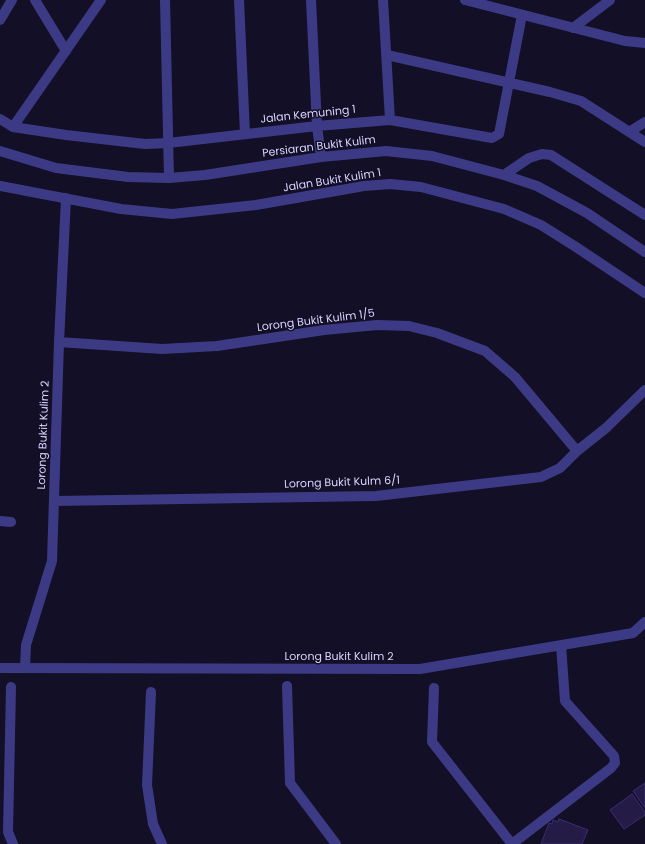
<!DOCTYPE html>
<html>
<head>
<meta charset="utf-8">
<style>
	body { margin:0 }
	canvas { display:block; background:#130f26 }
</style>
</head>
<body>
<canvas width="645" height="844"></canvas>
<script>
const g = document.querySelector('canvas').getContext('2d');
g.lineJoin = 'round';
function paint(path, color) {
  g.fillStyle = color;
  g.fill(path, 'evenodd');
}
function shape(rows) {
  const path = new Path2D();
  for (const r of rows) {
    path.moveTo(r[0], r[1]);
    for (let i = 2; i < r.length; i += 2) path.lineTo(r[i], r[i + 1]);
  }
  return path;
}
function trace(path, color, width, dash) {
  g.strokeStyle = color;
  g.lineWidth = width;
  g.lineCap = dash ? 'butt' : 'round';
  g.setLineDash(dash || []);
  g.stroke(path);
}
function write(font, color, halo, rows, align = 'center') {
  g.font = font + ' Poppins,sans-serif';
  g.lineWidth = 3;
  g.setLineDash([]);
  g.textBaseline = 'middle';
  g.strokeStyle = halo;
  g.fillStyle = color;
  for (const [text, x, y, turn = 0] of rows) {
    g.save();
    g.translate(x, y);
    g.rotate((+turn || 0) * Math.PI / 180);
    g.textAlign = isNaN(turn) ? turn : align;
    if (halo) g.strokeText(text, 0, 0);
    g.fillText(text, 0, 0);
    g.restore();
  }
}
const building = shape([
	[645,783,645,808,633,791,645,783],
	[632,794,645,812,645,815,624,829,610,810,632,794],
	[559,819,588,830,582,844,541,844,549,823,552,824,553,820,558,822,559,819]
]);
paint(building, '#241b47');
trace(building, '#3b2d73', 1);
trace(shape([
	[35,0,66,51],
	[165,0,169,178],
	[239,0,245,134],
	[311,0,317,126,321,157],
	[383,0,390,120],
	[465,0,625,41,645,43],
	[0,20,12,0],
	[573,28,610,0],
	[387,55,550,92,581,101,645,142],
	[0,119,13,127,66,135,145,144,168,143,317,126,390,120,492,138,499,134,522,15],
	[13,127,101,0],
	[629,132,645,122],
	[0,151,56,168,128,177,169,178,205,175,321,157,386,151,432,156,504,175,537,186,587,213,645,252],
	[504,175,529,158,542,154,551,155,645,215],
	[0,186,121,209,172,214,256,205,364,186,390,184,421,187,504,209,541,225,576,247,645,293],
	[59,342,162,349,217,346,324,330,377,325,409,326,437,333,485,351,515,377,577,451],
	[54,501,376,496,541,477,560,468,577,451,606,428,645,390],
	[0,521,11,522],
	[0,668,420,669,633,633,645,622],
	[25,668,26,645,52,561,59,342,66,198],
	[287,686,290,783,336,844],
	[11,687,8,832,13,844],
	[434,688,432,742,512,844],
	[151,692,147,785,153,824,162,844],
	[512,844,611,768,615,763,614,756,565,701,561,645]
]), '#3d3a85', 10);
write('11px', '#d9d4ff', '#130f26', [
	["Jalan Kemuning 1",308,115,-6],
	["Persiaran Bukit Kulim",319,147,-7],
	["Jalan Bukit Kulim 1",332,181,-9],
	["Lorong Bukit Kulim 1/5",316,321,-7],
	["Lorong Bukit Kulim 2",44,435,-88],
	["Lorong Bukit Kulm 6/1",342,483,-2],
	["Lorong Bukit Kulim 2",339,657]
]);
</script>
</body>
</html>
